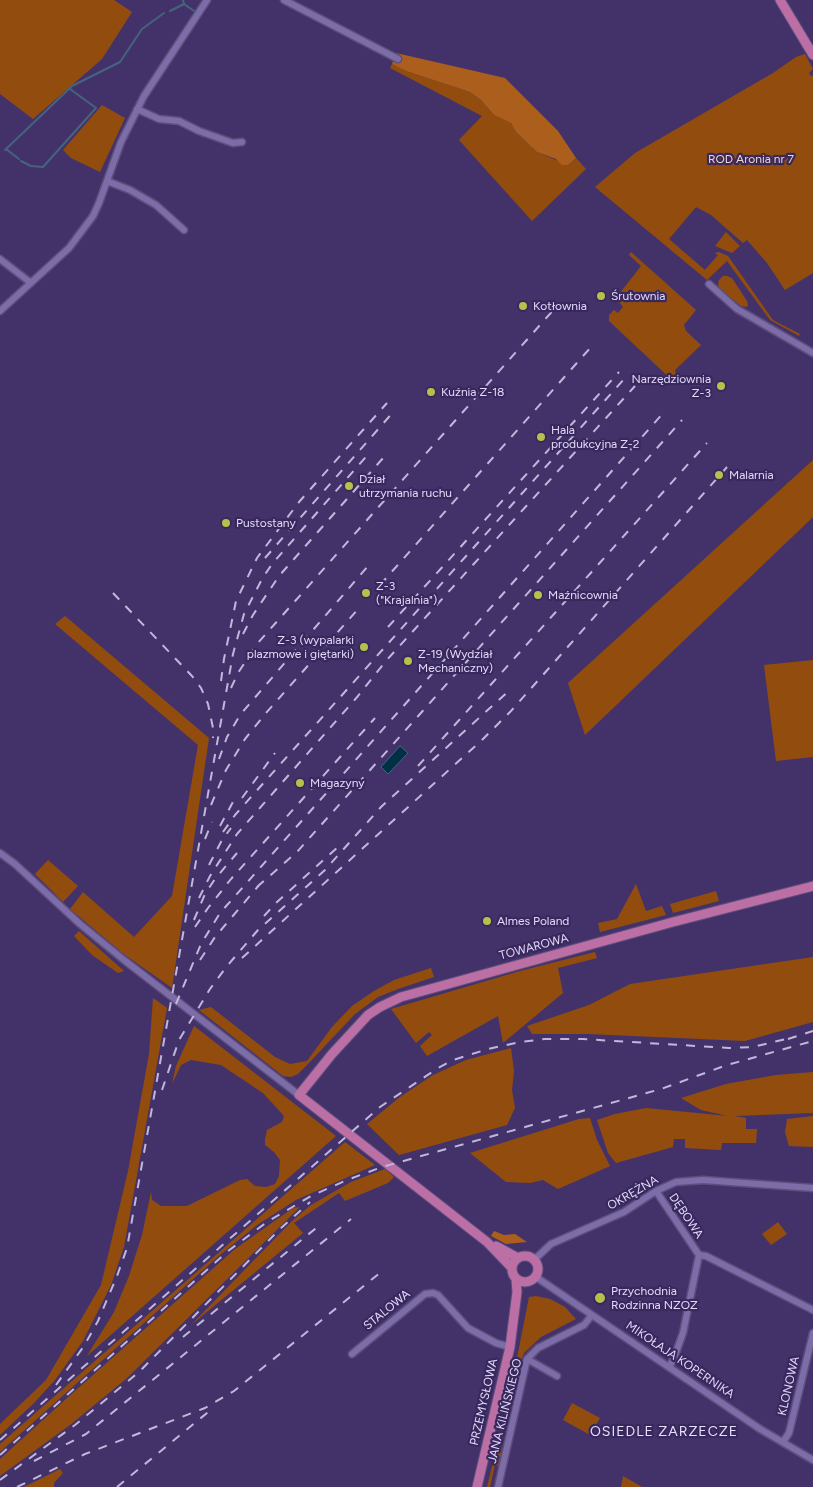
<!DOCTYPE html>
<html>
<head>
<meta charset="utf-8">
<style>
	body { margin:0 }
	canvas { display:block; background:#433269 }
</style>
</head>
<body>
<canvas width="813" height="1487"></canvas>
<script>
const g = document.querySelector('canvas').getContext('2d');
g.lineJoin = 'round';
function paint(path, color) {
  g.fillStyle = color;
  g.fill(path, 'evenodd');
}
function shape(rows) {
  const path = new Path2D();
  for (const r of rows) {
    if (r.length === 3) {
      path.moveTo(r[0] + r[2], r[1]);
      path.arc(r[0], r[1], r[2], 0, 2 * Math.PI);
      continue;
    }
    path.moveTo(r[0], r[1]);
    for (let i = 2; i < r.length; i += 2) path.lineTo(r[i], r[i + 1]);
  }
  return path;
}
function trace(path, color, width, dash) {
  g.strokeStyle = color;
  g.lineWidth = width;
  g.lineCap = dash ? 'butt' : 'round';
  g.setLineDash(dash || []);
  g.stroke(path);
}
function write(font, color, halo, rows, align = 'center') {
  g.font = font + ' Figtree,sans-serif';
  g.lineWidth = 4.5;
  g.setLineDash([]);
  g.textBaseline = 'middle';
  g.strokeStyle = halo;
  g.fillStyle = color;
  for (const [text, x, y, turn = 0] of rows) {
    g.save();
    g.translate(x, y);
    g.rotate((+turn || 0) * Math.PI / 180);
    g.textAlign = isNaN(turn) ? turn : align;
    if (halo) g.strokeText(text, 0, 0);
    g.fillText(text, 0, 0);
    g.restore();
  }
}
paint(shape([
	[0,0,114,0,132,12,102,59,33,119,0,94],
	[805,54,813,69,809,73,811,76,813,76,813,273,785,290,767,263,747,240,743,243,711,215,696,207,669,239,705,270,718,255,715,253,719,252,728,256,773,320,800,334,799,336,770,320,727,261,707,280,595,187,635,153,773,73,796,57],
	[392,64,406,71,470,92,481,100,494,115,511,123,516,132,537,152,568,165,576,158,586,169,532,221,459,140,482,116,390,68],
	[102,105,125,118,100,172,71,158,63,150],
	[726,232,740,246,732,253,715,246],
	[631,252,696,310,684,325,686,331,701,345,675,370,676,377,673,381,609,321,609,315,614,310,618,313,623,307,616,298,641,266,629,255],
	[723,276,727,276,732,278,747,301,748,304,747,307,741,306,719,288,718,284,719,280],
	[813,460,813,517,585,735,568,683],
	[65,616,209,738,172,988,125,955,70,909,83,892,134,937,172,896,198,745,55,624],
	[813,660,813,757,776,761,764,665],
	[48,860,78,886,63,902,35,874],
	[636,884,646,911,662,906,666,915,600,932,598,923,617,919],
	[716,891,719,901,673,913,670,904],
	[79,931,124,971,118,973,92,955,74,936],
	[595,952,597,958,558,968,563,993,503,1043,498,1016,427,1056,420,1046,432,1035,429,1032,416,1043,391,1009,520,971],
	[813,957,813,1022,745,1041,588,1034,532,1034,527,1026,589,1005,630,984],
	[431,968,434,977,398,989,378,997,355,1014,306,1066,298,1074,291,1077,283,1076,199,1010,211,1007,275,1057,290,1064,307,1061,332,1027,352,1006,374,991,394,980],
	[153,998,167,1008,124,1247,111,1285,83,1341,55,1380,33,1404,0,1435,0,1424,46,1380,101,1285,128,1171,149,1054],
	[194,1026,336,1136,87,1356,114,1312,129,1276,142,1235,151,1192,152,1200,161,1206,187,1206,240,1180,247,1179,255,1186,266,1187,275,1184,279,1176,280,1160,274,1152,265,1145,265,1139,267,1130,282,1122,284,1116,263,1093,221,1065,191,1060,181,1065,172,1084,176,1066],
	[511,1048,514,1071,512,1090,515,1108,507,1125,399,1155,367,1124,400,1097,433,1075,466,1060],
	[813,1072,813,1113,734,1116,746,1118,746,1129,757,1129,756,1143,722,1143,721,1150,685,1148,685,1139,674,1139,673,1147,616,1163,608,1153,597,1120,615,1114,646,1108,728,1116,701,1110,681,1098,726,1084,776,1075],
	[813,1116,813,1147,789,1146,785,1132,787,1119],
	[590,1118,597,1140,610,1166,558,1189,543,1180,530,1183,506,1182,470,1153,579,1119],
	[345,1142,375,1165,296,1200,257,1225,220,1255,0,1452,0,1444],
	[385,1169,394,1177,388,1183,345,1201,339,1193,294,1223,303,1233,191,1325,292,1221,311,1205,351,1182],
	[300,1207,126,1379,70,1425,0,1476,0,1459,66,1399,235,1249,293,1208],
	[778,1222,787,1234,771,1245,762,1234],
	[536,1296,550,1299,565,1307,576,1319,541,1337,524,1353,518,1369,522,1371,516,1395,512,1395,500,1446,503,1449,499,1466,495,1465,490,1487,487,1487,506,1409,515,1381,515,1368,529,1297],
	[572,1403,600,1418,590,1435,563,1420],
	[60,1469,63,1473,54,1483,54,1487,24,1487],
	[623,1476,642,1487,621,1487]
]), '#924d0e');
paint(shape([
	[396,53,505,78,558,131,576,158,568,165,562,165,556,159,537,152,516,132,511,123,494,115,481,100,470,92,406,71,392,64],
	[494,1231,504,1235,515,1234,527,1242,506,1244,491,1236]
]), '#ac5f1d');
const water = shape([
	[400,746,408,753,388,774,381,767,400,746]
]);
paint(water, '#003046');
trace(water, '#44637c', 1);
trace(shape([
	[184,4,194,11],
	[170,11,184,4,183,0],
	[6,149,19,159],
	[5,150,72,86,120,62,142,29,164,13],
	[21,161,31,166,43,167,96,108,70,89]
]), '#44637c', 2);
const minor = shape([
	[284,0,398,59],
	[137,109,159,119,179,121,199,131,233,143,242,142],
	[107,181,130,190,156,205,184,230],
	[0,259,31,283],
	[709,284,737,309,813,353],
	[0,311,69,248,93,216,99,203,121,142,144,96,207,0],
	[0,853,15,864,80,924,124,960,299,1095],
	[656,1191,699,1255,683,1333,674,1358,669,1367],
	[699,1255,706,1256,813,1310],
	[534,1260,551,1244,624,1212,656,1191,676,1182,703,1180,813,1188],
	[536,1277,760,1429,813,1460],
	[352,1354,425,1294,433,1293,438,1295,468,1328,496,1343,510,1347],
	[527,1359,557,1376],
	[783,1442,789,1433,813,1333],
	[498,1487,527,1359,538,1348,584,1325,592,1315]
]);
const major = shape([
	[780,0,813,55],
	[496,1246,518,1258],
	[525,1269,13],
	[511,1267,487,1242,299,1095,332,1054,368,1015,380,1007,401,997,673,922,813,886],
	[477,1487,510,1347,517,1292,516,1279]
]);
trace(minor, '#5d4e7d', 9);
trace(major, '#5d4e7d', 11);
trace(minor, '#7c6ca8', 6);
trace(major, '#bc6fa4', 9);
trace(shape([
	[265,558,395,410],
	[380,585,591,347],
	[113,593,192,676,201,688,208,704,213,728,213,738],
	[388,627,619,372],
	[243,634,253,615,279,576,384,457],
	[221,681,224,659,236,601,257,558,299,502,387,403],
	[231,688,238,673,257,644,556,307],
	[219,759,227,737,240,715,368,566],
	[418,766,707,443],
	[242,798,275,753],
	[211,805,226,770,245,739,266,713,359,608],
	[220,826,234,800],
	[223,832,235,815,625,378],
	[205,839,212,822],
	[209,865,222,840,231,828],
	[257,887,297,852,682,420],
	[199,898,210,876,237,834,358,696,385,662,635,386],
	[264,916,277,902,339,846],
	[194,920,205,894,215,879,237,853],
	[195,927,208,908,231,879,375,718],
	[242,958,483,739,511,711,727,467],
	[200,960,215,937,260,884],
	[176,1004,201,944,220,913,665,411],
	[788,1039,813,1031],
	[162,1090,179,1040,210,989,227,966,258,930,325,870,381,807,512,688],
	[183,1337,321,1224],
	[56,1385,84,1346,98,1321,117,1276,127,1248,233,654,244,614,262,579,272,564,371,451],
	[0,1440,380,1107,438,1068,453,1060,488,1049,520,1042,545,1039,582,1039,729,1048,753,1047,794,1037],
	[0,1455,228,1251,267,1222,311,1196,347,1180,382,1167,661,1089,727,1065,813,1041],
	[34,1461,86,1434,351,1219],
	[0,1480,75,1425,140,1371,280,1229,310,1202],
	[17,1487,85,1454,205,1408,234,1391,381,1272],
	[117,1487,213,1408]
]), '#c1b7dd', 2, [9, 9]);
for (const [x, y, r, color] of [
	[601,296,5,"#b3c24b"],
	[523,306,5,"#b3c24b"],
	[721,386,5,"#b3c24b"],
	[431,392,5,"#b3c24b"],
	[541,437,5,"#b3c24b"],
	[719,475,5,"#b3c24b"],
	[349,486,5,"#b3c24b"],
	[226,523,5,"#b3c24b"],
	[366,593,5,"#b3c24b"],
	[538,595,5,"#b3c24b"],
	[364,647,5,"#b3c24b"],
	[408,661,5,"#b3c24b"],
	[300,783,5,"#b3c24b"],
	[487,921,5,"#b3c24b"],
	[600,1298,6,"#b3c24b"]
]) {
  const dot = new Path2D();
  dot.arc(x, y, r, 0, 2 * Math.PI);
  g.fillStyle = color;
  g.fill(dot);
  trace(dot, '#39285d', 2);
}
write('12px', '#efd5c4', '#39285d', [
	["ROD Aronia nr 7",751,159]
]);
write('12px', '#e1d9fb', '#39285d', [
	["Śrutownia",611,296],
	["Kotłownia",533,306],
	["Narzędziownia",711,379,"right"],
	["Z-3",711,393,"right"],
	["Kuźnia Z-18",441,392],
	["Hala",551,430],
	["produkcyjna Z-2",551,444],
	["Malarnia",729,475],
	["Dział",359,479],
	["utrzymania ruchu",359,493],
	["Pustostany",236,523],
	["Z-3",376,586],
	["(\"Krajalnia\")",376,600],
	["Maźnicownia",548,595],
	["Z-3 (wypalarki",354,640,"right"],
	["plazmowe i giętarki)",354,654,"right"],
	["Z-19 (Wydział",418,654],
	["Mechaniczny)",418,668],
	["Magazyny",310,783],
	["Almes Poland",497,921],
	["Przychodnia",611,1291],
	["Rodzinna NZOZ",611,1305]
], 'left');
write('12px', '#e1d9fb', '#39285d', [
	["TOWAROWA",534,947,-15],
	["OKRĘŻNA",633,1193,-30],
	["DĘBOWA",686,1216,56],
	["STALOWA",387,1310,-39],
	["MIKOŁAJA KOPERNIKA",680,1360,34],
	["KLONOWA",789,1386,-77],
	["PRZEMYSŁOWA",484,1402,-77],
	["JANA KILIŃSKIEGO",505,1411,-76]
]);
g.letterSpacing = '1px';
write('14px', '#e6e0fb', '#39285d', [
	["OSIEDLE ZARZECZE",664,1432]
]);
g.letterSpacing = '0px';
</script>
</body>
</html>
